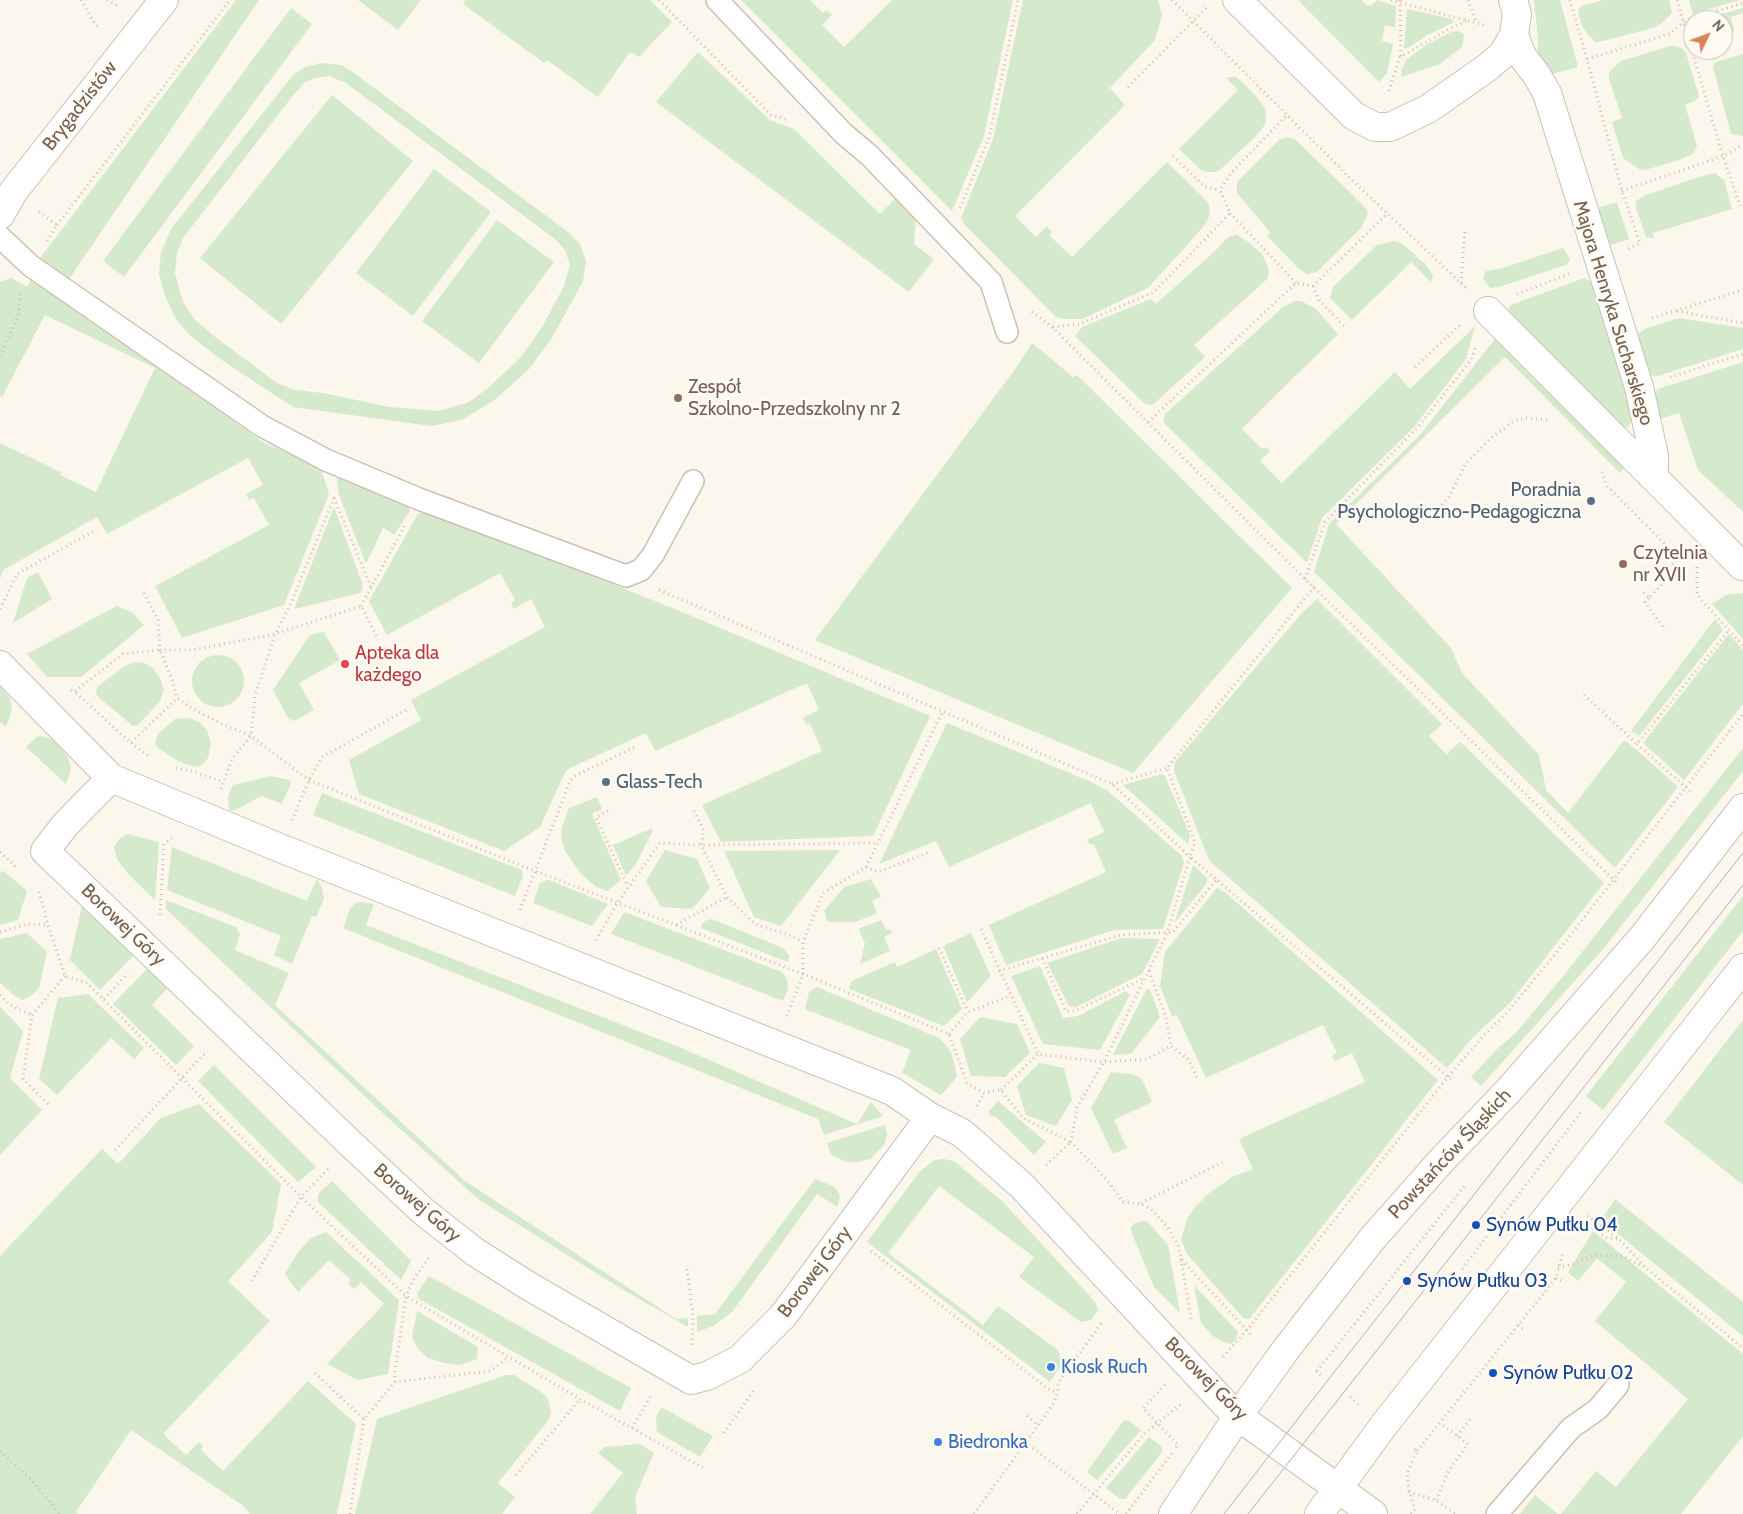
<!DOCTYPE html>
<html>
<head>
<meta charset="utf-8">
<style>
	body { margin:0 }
	#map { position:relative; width:1743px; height:1514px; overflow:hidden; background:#fbf7ed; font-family:Cabin,sans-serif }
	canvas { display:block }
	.north { position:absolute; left:1683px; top:10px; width:50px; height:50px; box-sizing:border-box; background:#fefbf3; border:1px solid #c8bdb2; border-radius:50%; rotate:48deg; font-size:14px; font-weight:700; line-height:20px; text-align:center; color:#766051 }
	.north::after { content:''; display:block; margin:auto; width:18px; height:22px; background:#da825d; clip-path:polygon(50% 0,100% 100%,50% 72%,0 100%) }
</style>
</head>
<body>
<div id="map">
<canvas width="1743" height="1514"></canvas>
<div class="north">N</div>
</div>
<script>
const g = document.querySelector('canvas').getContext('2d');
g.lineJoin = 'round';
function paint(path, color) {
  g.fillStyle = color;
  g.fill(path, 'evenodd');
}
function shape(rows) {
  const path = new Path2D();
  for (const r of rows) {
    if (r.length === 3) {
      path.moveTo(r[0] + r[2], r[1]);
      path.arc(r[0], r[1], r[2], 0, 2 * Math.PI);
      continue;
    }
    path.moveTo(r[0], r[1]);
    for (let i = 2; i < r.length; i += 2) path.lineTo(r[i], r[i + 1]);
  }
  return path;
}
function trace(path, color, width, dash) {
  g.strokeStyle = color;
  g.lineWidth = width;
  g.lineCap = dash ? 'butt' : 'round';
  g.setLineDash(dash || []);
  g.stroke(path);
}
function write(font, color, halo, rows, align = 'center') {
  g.font = font + ' Cabin,sans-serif';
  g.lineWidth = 5;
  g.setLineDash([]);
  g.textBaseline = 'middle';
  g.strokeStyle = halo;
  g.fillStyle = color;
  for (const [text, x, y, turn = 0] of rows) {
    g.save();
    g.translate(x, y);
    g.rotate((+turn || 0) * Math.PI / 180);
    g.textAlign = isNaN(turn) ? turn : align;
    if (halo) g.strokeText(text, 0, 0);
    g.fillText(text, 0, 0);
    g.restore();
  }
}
paint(shape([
	[236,0,259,0,69,279,40,258],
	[358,0,421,0,398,30],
	[466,0,650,0,672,22,639,57,630,52,598,97,547,60,544,63,463,4],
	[741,0,810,0,823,13,826,10,832,15,822,25,844,47,892,0,1013,0,984,136,952,211],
	[1023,0,1158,0,1162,15,1155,40,1110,88,1125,105,1015,216,1036,237,1047,226,1052,232,1049,235,1072,257,1167,162,1200,194,1208,203,1210,209,1209,217,1204,226,1148,288,1082,319,1064,319,1056,317,964,224,961,218,993,139],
	[1298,0,1362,0,1364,3,1368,6,1372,5,1377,0,1396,6,1395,28,1385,25,1382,41,1393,44,1387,73,1379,82],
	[1534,0,1560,0,1578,67,1552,74,1538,58,1538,38],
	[1603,0,1669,0,1672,13,1662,23,1653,28,1603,41,1595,42,1585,31,1581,23,1578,10,1582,6],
	[1689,0,1740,0,1693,14],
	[291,8,312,24,124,277,103,261],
	[1743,8,1743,13,1731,17,1734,30,1732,38,1729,40,1723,40,1723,20,1702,20],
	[1407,9,1452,19,1454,22,1426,36,1408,48,1404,48],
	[1458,31,1464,34,1462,47,1440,64,1401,77,1402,68,1407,59,1428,44,1451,32],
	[1670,46,1677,46,1683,49,1686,53,1699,96,1695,101,1685,105,1697,146,1694,153,1682,159,1645,170,1639,169,1623,158,1612,122,1622,118,1609,79,1609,72,1621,61],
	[698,52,770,120,794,129,880,214,897,197,916,217,914,244,934,259,909,292,656,102],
	[1743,54,1743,136,1731,134,1713,67,1715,62],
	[321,63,341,65,350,70,568,232,580,244,586,261,583,281,552,338,529,369,496,399,462,420,431,426,293,407,226,363,193,338,176,320,164,293,159,273,161,252,171,229,293,75,305,67],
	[329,76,346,83,555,239,565,250,570,265,564,286,542,327,521,357,488,388,469,402,440,411,389,407,323,393,295,390,277,383,214,336,195,320,183,302,175,273,177,253,183,238,291,98,304,83,315,78],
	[1230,77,1236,77,1243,83,1257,97,1265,108,1266,120,1264,126,1258,134,1222,168,1216,172,1206,172,1201,170,1179,149,1238,90,1226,78],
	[332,95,413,161,281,324,200,258],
	[1287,137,1294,139,1299,143,1366,208,1368,213,1361,228,1317,272,1307,274,1299,269,1267,236,1270,232,1237,193,1237,184,1239,180,1279,140],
	[434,169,491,212,413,316,356,273],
	[1715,173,1724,180,1732,209,1653,233,1654,238,1646,237,1636,208,1636,201,1646,195,1708,174],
	[1617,202,1629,239,1607,246,1595,209],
	[497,220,554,262,479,363,422,321],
	[1237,235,1247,241,1262,254,1269,269,1268,278,1194,345,1205,357,1156,402,1152,405,1145,404,1075,336,1082,327,1151,299,1156,304,1216,250,1225,240,1230,236],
	[1395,241,1404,245,1428,267,1433,276,1431,282,1411,262,1352,320,1330,298,1333,287,1377,245],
	[1563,248,1570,259,1566,265,1502,286,1490,288,1483,278,1486,271,1503,268],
	[11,278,27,287,31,279,156,365,264,443,320,466,329,494,284,605,182,638,155,586,269,525,254,498,249,500,246,494,263,485,248,458,107,534,97,517,3,570,0,579,0,443,61,472,60,475,96,492,155,368,45,315,2,397,0,396,0,282],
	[1584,278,1590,281,1592,284,1633,418,1629,426,1620,430,1506,314,1511,305],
	[1294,301,1301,301,1316,309,1338,334,1242,429,1262,449,1266,447,1270,451,1260,461,1282,483,1395,372,1410,389,1475,326,1466,359,1414,427,1322,518,1307,563,1163,422,1165,414,1271,318,1283,307],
	[1679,318,1743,328,1743,349,1658,376,1647,375,1635,339,1637,334,1645,329],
	[1498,335,1626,466,1624,469,1620,473,1505,357,1336,524,1451,648,1462,673,1539,755,1546,790,1568,813,1624,740,1637,750,1678,787,1615,868,1314,572,1329,524,1420,435],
	[1032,343,1073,377,1077,375,1292,588,1133,773,815,640,1018,365],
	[1743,362,1743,512,1698,470,1679,413,1655,420,1651,396,1658,389],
	[336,472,409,503,410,511,394,535,383,528,366,564,339,495],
	[334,507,363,585,361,593,294,609],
	[426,510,675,609,930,716,873,836,721,842,702,805,822,751,810,723,806,725,803,718,819,710,807,683,655,751,646,733,566,770,540,827,504,851,359,794,349,760,421,720,411,700,545,627,531,599,514,609,511,603,515,600,500,573,387,635,369,601,418,514],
	[38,572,52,599,13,623,27,578],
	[1743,593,1743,639,1712,604,1726,595],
	[1317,599,1442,724,1429,736,1447,755,1451,749,1461,742,1604,883,1509,1004,1475,1035,1447,1068,1213,864,1209,860,1174,771,1175,762,1301,614],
	[117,606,133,613,144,625,81,677,47,677,27,654],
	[1715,619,1723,630,1639,736,1631,731],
	[324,632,340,660,299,683,314,710,294,721,288,718,273,690,310,635],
	[1729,634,1743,650,1743,704,1684,780,1643,743],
	[218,681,26],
	[135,662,144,663,153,668,160,678,164,690,160,701,138,725,133,726,97,696,96,691,98,686,125,666],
	[0,686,10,698,12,707,9,720,6,727,0,722],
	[190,718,199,722,207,730,211,743,208,758,202,765,195,767,178,761,158,748,155,744,158,734,175,719],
	[947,723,1089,781,1108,791,1182,856,1184,863,1163,929,1114,930,1006,965,989,925,1106,872,1094,844,1090,845,1087,840,1104,832,1091,803,949,867,936,841,879,864],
	[42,736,54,740,68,757,71,769,66,784,26,747,37,737],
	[1743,748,1743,771,1604,948,1481,1086,1471,1077,1497,1049,1515,1034,1564,975],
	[1162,774,1165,776,1189,833,1190,837,1188,844,1123,785],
	[271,776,289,780,291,783,282,804,262,796,233,811,229,810,228,796,233,785],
	[322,793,522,870,523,876,515,896,313,815],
	[597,797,602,809,592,814,621,880,607,891,595,886,581,874,565,851,562,842,561,830,569,808],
	[652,828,653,830,636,864,626,876,613,845],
	[128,834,159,842,155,900,130,876,118,861,114,848,116,843,121,837],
	[172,847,307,901,317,879,322,888,324,899,316,917,312,916,292,964,274,955,281,936,167,890],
	[665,850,697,859,710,888,692,909,661,907,646,881],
	[840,850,781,926,754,917,724,851],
	[1193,865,1207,878,1207,883,1174,924],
	[4,871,27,891,18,920,0,925,0,872],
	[871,879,881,897,872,901,877,913,856,922,828,922,824,911,844,887],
	[546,880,549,880,608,904,592,926,533,903,540,883],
	[1217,888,1226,893,1438,1080,1250,1318,1244,1319,1187,1254,1181,1239,1187,1219,1195,1207,1208,1194,1232,1177,1253,1169,1239,1139,1365,1082,1352,1053,1335,1061,1332,1056,1337,1053,1323,1025,1206,1078,1177,1015,1172,1016,1160,986,1165,952],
	[1743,896,1743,931,1603,1110,1586,1096],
	[166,900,236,927,240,934,235,950,289,973,275,1005,465,1181,676,1319,688,1318,688,1327,615,1285,478,1199,387,1117,166,909],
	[361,902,374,904,366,925,679,1047,857,1124,871,1102,883,1116,824,1135,818,1119,343,928,350,909,355,903],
	[82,906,134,955,100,990,70,960],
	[624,912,782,972,787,979,788,989,783,1001,611,934],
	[712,919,783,948,789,955,788,962,701,928,702,923,707,920],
	[881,920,886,930,890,929,892,933,884,937,890,951,860,964,865,943,858,929],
	[27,933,47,952,39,988,32,995,23,1000,15,996,0,983,0,939],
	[971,933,991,976,967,1002,943,946],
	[1121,938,1160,939,1142,974,1076,1007,1069,1006,1047,963],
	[936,949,962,1009,944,1026,849,989,851,982,854,980,895,962,897,967],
	[1040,966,1063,1018,1078,1016,1126,991,1130,995,1100,1050,1043,1044,1011,976],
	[148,968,168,988,152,1005,194,1046,176,1065,113,1004],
	[817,987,939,1038,948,1047,952,1056,957,1075,956,1078,941,1095,902,1073,911,1050,805,1009,809,992],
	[1150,989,1160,1017,1131,1054,1113,1055,1146,990],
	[88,994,144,1048,134,1059,111,1038,57,1095,39,1079,58,998],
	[0,1007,23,1031,10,1078,42,1110,0,1155],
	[980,1017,1017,1024,1030,1053,1005,1077,971,1076,960,1039],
	[1743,1020,1743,1185,1664,1122],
	[1039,1063,1064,1068,1072,1100,1056,1126,1026,1115,1017,1086],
	[214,1065,316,1167,298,1182,198,1081],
	[1111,1072,1132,1074,1142,1079,1152,1102,1114,1120,1127,1148,1113,1154,1091,1108],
	[998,1101,1046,1142,1034,1155,995,1116,991,1116,988,1112],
	[199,1104,281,1184,272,1232,228,1281,270,1321,163,1434,186,1455,199,1442,203,1446,201,1450,223,1471,308,1381,356,1424,337,1514,250,1514,242,1505,131,1430,76,1512,78,1514,0,1514,0,1256,102,1149,118,1164,161,1118],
	[885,1125,887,1135,884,1145,870,1159,858,1162,847,1162,831,1155,827,1143],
	[944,1159,954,1161,1003,1202,1089,1295,1096,1304,1098,1310,1091,1320,1081,1322,1019,1277,1034,1257,939,1186,888,1253,983,1325,998,1306,1058,1350,1062,1364,1050,1382,867,1242,920,1171,935,1160],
	[815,1179,833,1186,838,1191,840,1197,837,1207,817,1194,732,1312,713,1326,697,1332,697,1316,715,1314],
	[332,1181,411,1261,401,1280,318,1202,318,1194],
	[1615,1199,1743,1302,1743,1336,1601,1220],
	[1143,1221,1148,1222,1168,1245,1180,1313,1154,1287,1131,1231,1131,1227,1135,1223],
	[1593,1231,1743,1354,1743,1436,1681,1514,1561,1514,1596,1471,1616,1487,1688,1399,1595,1321,1626,1282,1597,1258,1578,1281,1568,1272],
	[326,1232,399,1300,388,1374,358,1380,327,1364,384,1304,361,1282,354,1289,348,1283,351,1280,329,1260,298,1292,285,1274,298,1252,310,1239],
	[429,1276,631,1388,620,1411,419,1299,417,1293],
	[1194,1285,1238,1332,1236,1340,1231,1344,1223,1342,1213,1336,1201,1323],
	[417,1311,478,1347,477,1359,460,1365,444,1363,428,1358,418,1349,412,1337],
	[506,1375,514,1375,544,1394,548,1399,551,1413,547,1422,498,1483,515,1497,502,1514,355,1514,377,1419],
	[663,1408,713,1436,700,1457,657,1432,656,1421,657,1415,660,1409],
	[1128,1420,1141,1430,1097,1480,1087,1472,1123,1421],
	[1149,1437,1161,1446,1162,1452,1125,1499,1120,1499,1106,1488],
	[640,1444,654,1453,635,1497,637,1514,590,1514,623,1473,598,1453,604,1447],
	[1535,1495,1558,1514,1520,1514]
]), '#d5e9cc');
const lane = shape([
	[717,0,843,133,870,156,991,282,1007,332],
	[0,237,31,266,262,426,326,460,419,499,626,576,641,570,653,555,693,481],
	[1497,1514,1571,1428,1598,1409,1618,1385]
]);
const street = shape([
	[1237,0,1354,116,1375,127,1390,127,1428,109,1488,67,1503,54,1514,35,1517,14,1513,0],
	[1514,35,1522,56,1536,74,1547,93,1600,262,1639,387,1654,456,1654,469,1651,475],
	[0,215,13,192,164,0],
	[1488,311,1742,566],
	[0,665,111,778,280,848,892,1091,930,1117,962,1133,1022,1186,1225,1404,1238,1416,1373,1514],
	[111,778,65,825,45,851,352,1145,424,1212,475,1252,527,1285,691,1380,707,1376,740,1359,783,1316,930,1117]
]);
const secondary = shape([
	[1173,1514,1238,1416,1287,1348,1372,1239,1441,1161,1509,1090,1642,938,1743,808],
	[1319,1514,1384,1425,1743,968]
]);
trace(lane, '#cdc0b3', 24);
trace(street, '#cdc0b3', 30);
trace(secondary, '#d0c1b1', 30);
trace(shape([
	[81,0,95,24,100,28],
	[107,0,118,6],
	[659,0,771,115,789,120],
	[1172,0,1354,182,1467,289],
	[1391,0,1484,25],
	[1400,0,1401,56],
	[1468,0,1476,22],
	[1570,0,1587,59,1622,191,1640,243,1628,249],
	[1677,0,1723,156,1740,206],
	[1587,59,1669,34,1685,21,1743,3],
	[1128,87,1206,8],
	[1389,91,1400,57,1453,27,1469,20],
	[1173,156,1205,187,1220,190],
	[1622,191,1723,156,1743,145],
	[960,208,989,138,1018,0],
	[39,212,57,225,47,241],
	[1230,213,1296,283],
	[57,225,230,0],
	[1461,283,1465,229],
	[1313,286,1319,300,1345,327],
	[1517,294,1569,274],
	[1677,311,1743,323],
	[1032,312,1052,327,1305,579,1618,884],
	[1652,318,1743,290],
	[1053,327,1080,324,1154,292,1230,213,1220,190,1232,172,1287,115],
	[0,356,18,315,21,294],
	[1415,367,1460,325],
	[1670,377,1743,354],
	[1148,422,1296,283,1313,286,1387,214],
	[1602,472,1607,486,1679,558,1660,577,1665,581,1649,598,1643,592],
	[334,498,371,587],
	[1442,505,1450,495,1466,463,1491,438,1514,421,1525,418,1550,420],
	[1697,567,1697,595,1743,646],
	[1305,579,1325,522,1418,427,1471,360,1476,346],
	[1314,587,1167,768,1195,842,1190,857,1454,1082],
	[659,590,1112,784,1190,857,1167,933,1104,1062,1077,1107,1071,1142,1107,1180,1123,1202,1141,1204,1151,1209,1168,1228,1178,1245,1181,1259,1252,1336],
	[144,593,158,620,160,650,193,650,275,634,361,606,378,639],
	[1649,598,1645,602,1665,630],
	[361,606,406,523],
	[0,609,17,574,94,531],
	[71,690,74,692,123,654,160,650,173,682,177,698,193,709,224,725,251,736,309,780,535,871,803,974,949,1034,967,1083,984,1093,1001,1090,1023,1118,1071,1142,1045,1166],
	[76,693,131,743,177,698],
	[1584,695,1637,744,1729,630],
	[131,743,151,758],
	[1637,744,1691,792],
	[176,768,195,772,223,782],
	[1112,784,1167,768],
	[221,789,232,759,251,736,255,695,275,634,290,606,334,498,333,495],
	[608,811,596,817,628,887],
	[694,811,704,831,701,845,727,897,755,924,792,936,803,942],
	[292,820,309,780,322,757,406,710],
	[0,852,17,868],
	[866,867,878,872,930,852],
	[39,892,48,925],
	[520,910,570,781,575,776,635,747],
	[160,915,164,844,172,838],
	[676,925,727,897],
	[981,929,1038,1054,1104,1062,1147,1059,1171,1046,1189,1060,1198,1081],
	[0,932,27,924,48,925,65,976,87,983,301,1197,406,1296,580,1399,705,1469],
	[596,940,618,902,660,843,701,845,878,843],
	[939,948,968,1012],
	[1042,958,1066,1011,1074,1011,1145,978],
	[999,971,1121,935,1173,932,1217,879],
	[1149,971,1166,1018,1171,1046],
	[0,995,10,1005,32,1015],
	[104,999,128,973],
	[787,1016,803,974,803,942,823,893,866,867,943,711],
	[949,1034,968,1012,1010,996],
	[1001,1090,1038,1054],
	[48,1104,23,1079,32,1015,65,976],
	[977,1106,984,1093],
	[115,1150,207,1051],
	[1141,1203,1225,1161],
	[1588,1216,1619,1239,1646,1268,1743,1348],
	[1592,1219,1594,1229,1607,1238,1618,1239],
	[871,1251,1051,1391,1058,1391],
	[1181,1259,1191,1319],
	[1558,1267,1571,1265,1594,1255,1622,1256,1642,1266],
	[687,1269,693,1317,692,1345],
	[1462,1269,1582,1111],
	[1556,1278,1562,1281],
	[252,1281,301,1197,330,1167],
	[1518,1325,1525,1331],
	[1223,1357,1247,1330,1448,1077,1486,1033,1505,1015,1565,942,1743,714],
	[1316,1371,1323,1377],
	[1317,1371,1466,1184],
	[315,1373,364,1419,395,1382,490,1371,509,1357],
	[395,1382,395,1372,406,1296,413,1280,430,1256],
	[1165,1385,1143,1408,1178,1445,1176,1448],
	[1350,1397,1360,1406],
	[1027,1416,1038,1425],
	[632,1428,652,1394],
	[724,1433,754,1390],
	[1457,1436,1471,1418],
	[1025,1442,1120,1514],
	[0,1451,31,1480,60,1514],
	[1417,1451,1556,1278,1563,1252],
	[516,1475,580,1399],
	[1409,1492,1436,1500,1455,1514],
	[1436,1500,1449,1470,1468,1444,1440,1423],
	[350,1514,364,1419],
	[974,1514,1054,1403,1058,1391,1058,1383,1103,1321],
	[1077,1514,1144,1434,1181,1404],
	[1126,1514,1172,1453],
	[1411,1514,1415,1509,1409,1491,1407,1473,1417,1451,1411,1447]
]), '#d4bda9', 3, [1, 4]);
trace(lane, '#fff', 21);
trace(street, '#fff', 28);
trace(secondary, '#fff', 28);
trace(shape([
	[1224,1514,1328,1380,1743,853],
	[1248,1514,1743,885]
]), '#bbaac6', 1);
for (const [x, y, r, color] of [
	[678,398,5,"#8d6e63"],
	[1591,501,5,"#5c6f8a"],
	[1623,564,5,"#8d6e63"],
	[345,664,5,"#e0444e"],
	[606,782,5,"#5c6f8a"],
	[1476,1225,5,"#1a4fb4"],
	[1407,1281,5,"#1a4fb4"],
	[1051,1367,5,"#3f7fe0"],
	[1493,1373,5,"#1a4fb4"],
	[938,1442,5,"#3f7fe0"]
]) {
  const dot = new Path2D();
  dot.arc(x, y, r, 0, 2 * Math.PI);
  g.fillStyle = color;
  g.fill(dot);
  trace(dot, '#fefbf3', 2);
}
write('19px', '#766051', '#fefbf3', [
	["Brygadzistów",80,106,-52],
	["Majora Henryka Sucharskiego",1613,313,73],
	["Borowej Góry",123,925,44],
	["Powstańców Śląskich",1450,1154,-47],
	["Borowej Góry",417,1203,41],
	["Borowej Góry",815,1272,-53],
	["Borowej Góry",1206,1379,45]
]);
write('19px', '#785e54', '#fefbf3', [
	["Zespół",688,387],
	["Szkolno-Przedszkolny nr 2",688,409],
	["Czytelnia",1633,553],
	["nr XVII",1633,575]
], 'left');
write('19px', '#4e5e75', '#fefbf3', [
	["Poradnia",1581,490],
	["Psychologiczno-Pedagogiczna",1581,512],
	["Glass-Tech",616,782,"left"]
], 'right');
write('19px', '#be3a42', '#fefbf3', [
	["Apteka dla",355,653],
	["każdego",355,675]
], 'left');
write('19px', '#164399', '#fefbf3', [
	["Synów Pułku 04",1486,1225],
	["Synów Pułku 03",1417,1281],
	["Synów Pułku 02",1503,1373]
], 'left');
write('19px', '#366cbe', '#fefbf3', [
	["Kiosk Ruch",1061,1367],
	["Biedronka",948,1442]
], 'left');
</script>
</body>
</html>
